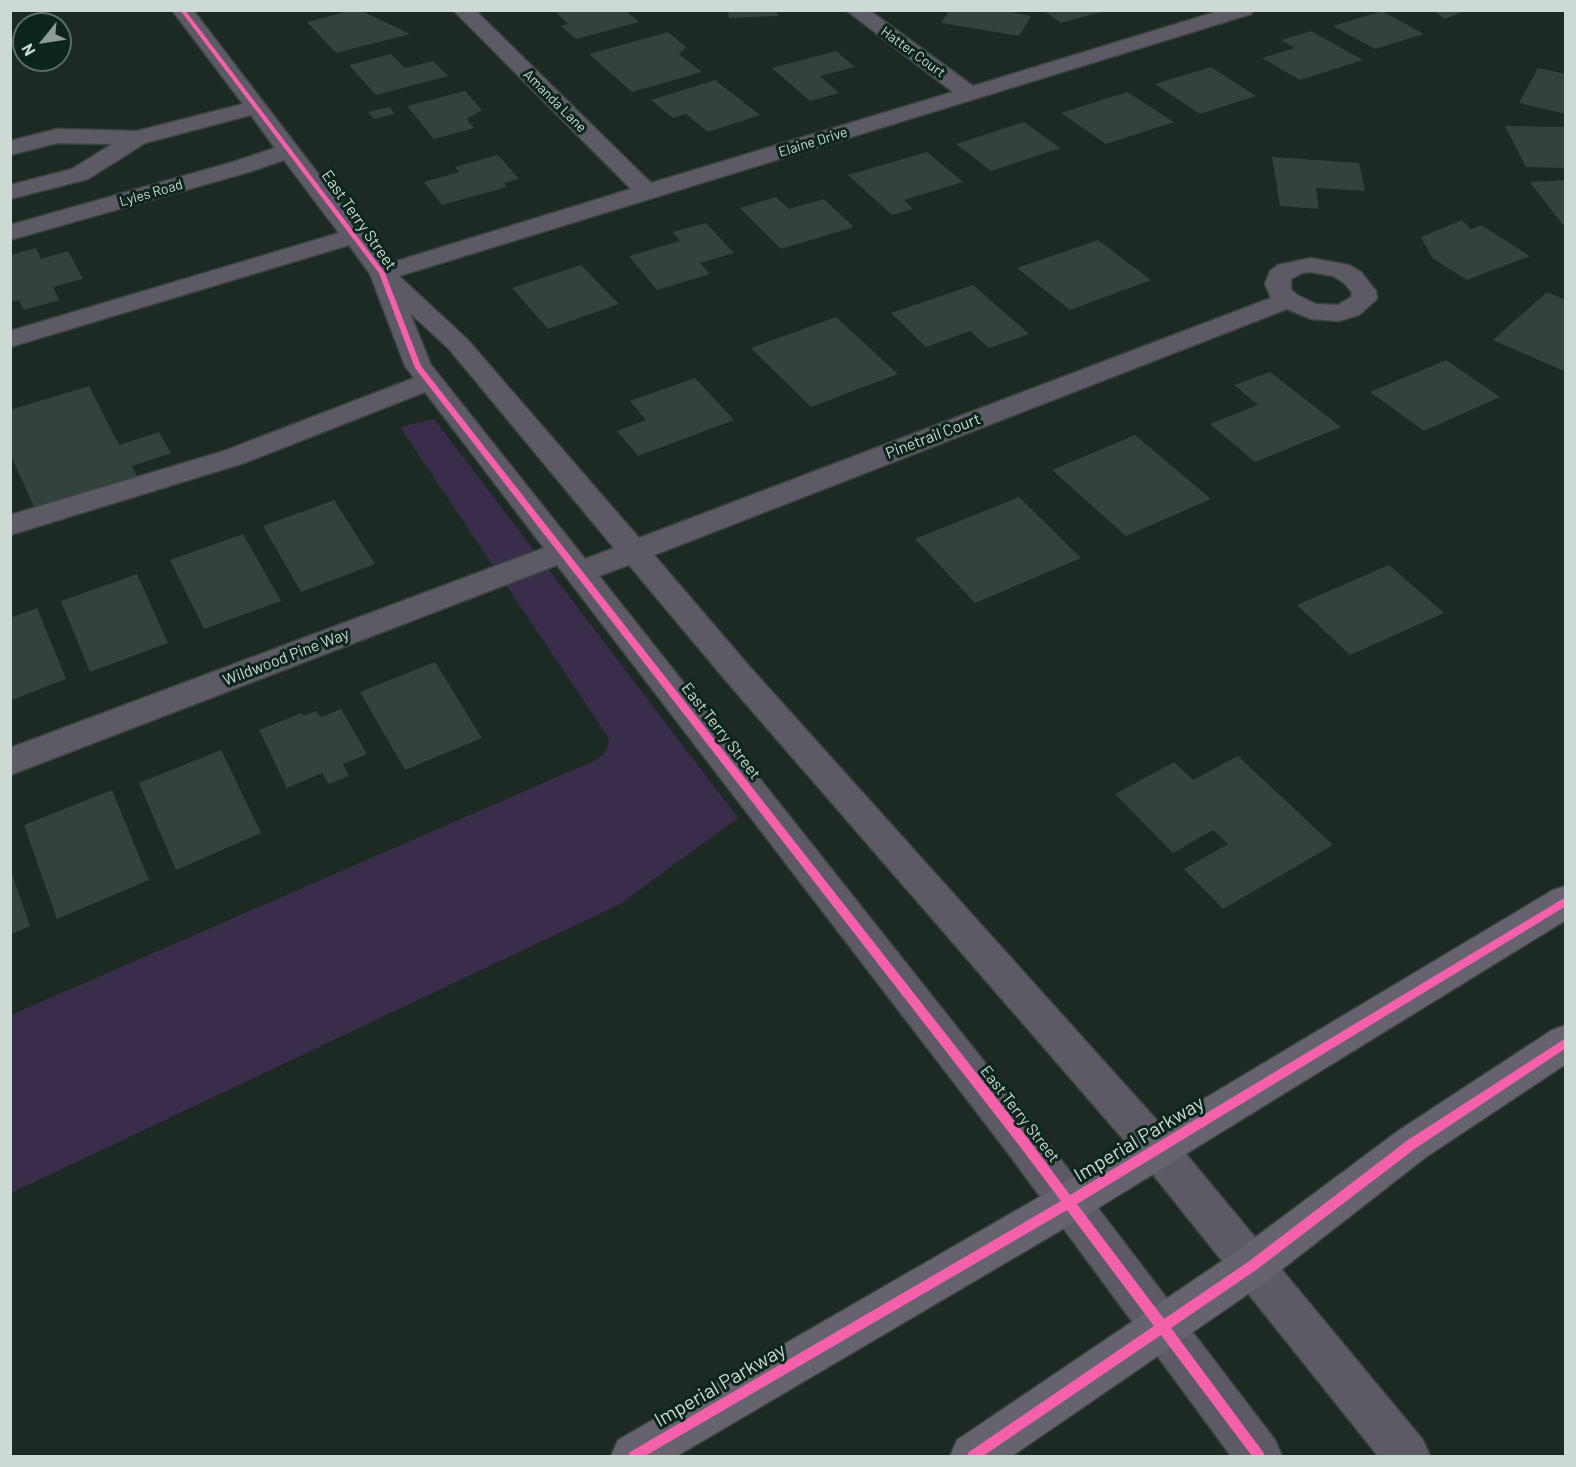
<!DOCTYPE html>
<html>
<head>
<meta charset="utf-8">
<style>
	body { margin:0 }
	#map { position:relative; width:1576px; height:1467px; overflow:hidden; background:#1d2a24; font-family:Barlow,sans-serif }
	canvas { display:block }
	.frame { position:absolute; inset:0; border:12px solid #ccdad3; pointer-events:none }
	.north { position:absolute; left:12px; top:12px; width:60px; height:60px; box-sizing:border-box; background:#0c261c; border:2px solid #596e65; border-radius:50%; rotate:240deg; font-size:16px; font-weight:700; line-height:24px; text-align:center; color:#ccdad3 }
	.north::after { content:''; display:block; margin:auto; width:21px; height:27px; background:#8f9c96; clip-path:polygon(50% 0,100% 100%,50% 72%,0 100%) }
</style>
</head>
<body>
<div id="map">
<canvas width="1576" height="1467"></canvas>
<div class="frame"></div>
<div class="north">N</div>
</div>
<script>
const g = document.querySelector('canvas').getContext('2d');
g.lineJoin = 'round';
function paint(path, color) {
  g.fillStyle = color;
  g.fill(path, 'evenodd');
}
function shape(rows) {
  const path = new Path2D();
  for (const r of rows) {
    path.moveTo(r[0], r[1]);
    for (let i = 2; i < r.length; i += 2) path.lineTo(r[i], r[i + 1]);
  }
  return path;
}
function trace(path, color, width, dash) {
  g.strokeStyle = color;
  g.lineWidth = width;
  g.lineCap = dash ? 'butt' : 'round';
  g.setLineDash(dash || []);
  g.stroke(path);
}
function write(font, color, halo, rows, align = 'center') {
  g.font = font + ' Barlow,sans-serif';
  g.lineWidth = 6;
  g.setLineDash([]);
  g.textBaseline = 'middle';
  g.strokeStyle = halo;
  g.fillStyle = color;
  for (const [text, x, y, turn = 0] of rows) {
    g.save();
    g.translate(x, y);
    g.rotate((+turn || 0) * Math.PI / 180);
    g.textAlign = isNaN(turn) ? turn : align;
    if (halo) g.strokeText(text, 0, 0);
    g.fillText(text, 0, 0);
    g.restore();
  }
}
paint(shape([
	[434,419,738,818,620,904,11,1193,11,1015,596,760,606,752,609,742,608,737,400,427]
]), '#3a2d4b');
paint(shape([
	[352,10,360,10,410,34,336,53,307,22],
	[553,10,625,10,639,22,576,39,561,26,568,24],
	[728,10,776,10,778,16,729,18],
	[950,10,1001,10,1031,16,1019,36,941,23],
	[1043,10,1106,10,1106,11,1061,23],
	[1432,10,1465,10,1465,11,1445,19],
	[1382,11,1424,34,1375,49,1333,26],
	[1311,31,1363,60,1300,80,1262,58,1295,48,1281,40],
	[668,32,686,47,679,54,702,72,632,92,589,54],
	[836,51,855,67,820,76,839,93,810,101,772,68],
	[391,54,405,68,433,61,448,76,376,95,349,65],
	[1211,67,1256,96,1200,114,1155,84],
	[1538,68,1566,74,1566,114,1519,103],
	[715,80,760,115,708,132,686,114,673,118,651,100],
	[465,91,482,110,467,119,474,128,434,139,407,106],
	[1127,92,1174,122,1106,144,1061,113],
	[390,107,395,114,374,119,368,112],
	[1024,122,1060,148,991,171,956,144],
	[1505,126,1566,127,1566,168,1526,167],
	[927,152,963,182,904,200,913,209,892,215,848,175],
	[498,155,519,179,504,183,507,187,442,205,424,182,459,172,455,167],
	[1272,157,1359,163,1365,191,1316,188,1319,209,1280,206],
	[1566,180,1566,229,1530,182],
	[776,197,789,209,824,199,854,227,781,249,740,208],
	[1462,220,1471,229,1481,225,1530,256,1467,280,1432,258,1421,237],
	[706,223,734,253,700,263,710,274,657,290,629,256,680,241,672,232],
	[1098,240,1151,280,1070,310,1017,268],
	[36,248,41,259,68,251,83,279,53,287,59,300,24,310,19,300,10,302,10,255],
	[581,265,619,304,548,329,512,288],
	[973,285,1029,334,989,348,970,331,926,347,891,313],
	[1547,292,1566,300,1566,372,1493,340],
	[836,317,898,374,811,407,751,348],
	[1446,360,1500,397,1424,431,1370,392],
	[1270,372,1341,427,1255,462,1210,424,1258,405,1234,385],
	[695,378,734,420,638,456,617,431,646,420,630,401],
	[89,386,119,445,159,432,171,453,132,466,137,476,36,511,10,454,10,410],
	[1135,435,1211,499,1126,536,1052,470],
	[1019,497,1081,558,975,603,915,539],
	[334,500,375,564,301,592,263,526],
	[243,534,281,601,204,629,170,560],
	[1389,565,1444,613,1350,655,1297,605],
	[137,574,168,643,90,672,61,601],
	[37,608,66,679,12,700,10,618],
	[435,662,482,738,405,770,360,692],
	[341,709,367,754,343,764,349,776,329,784,322,773,287,788,259,730,302,713,303,716,316,711,321,717],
	[221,750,261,833,176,870,139,783],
	[1238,756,1333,845,1223,909,1184,869,1228,844,1213,830,1173,853,1115,794,1174,762,1193,780],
	[112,790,149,880,57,919,24,825],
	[11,871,30,926,10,935,10,872]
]), '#33423c');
const minor = shape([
	[172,10,193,10,387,264,631,189,453,10,475,10,651,183,953,92,846,10,869,10,973,86,1222,10,1254,10,1251,14,399,276,467,339,639,538,1271,298,1265,284,1270,271,1278,265,1311,258,1349,265,1361,272,1376,291,1377,299,1359,315,1339,321,1311,319,1287,309,654,555,749,666,1171,1136,1423,1440,1430,1456,1378,1456,1143,1162,727,682,629,565,599,576,1036,1127,1275,1440,1282,1456,1231,1456,1008,1153,557,565,10,775,10,748,544,548,425,392,244,463,10,535,10,515,224,451,414,378,405,366,370,274,349,245,10,347,10,331,339,233,284,160,249,172,10,240,10,225,233,162,275,148,251,115,145,143,88,179,10,199,10,185,72,169,112,144,57,143,10,155,10,141,57,129,137,131,243,104,172,10],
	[1311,272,1333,276,1343,282,1352,292,1351,297,1338,305,1316,304,1297,295,1291,289,1291,279,1302,273,1311,272],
	[410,313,449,349,614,548,585,559,431,365,410,313]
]);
const major = shape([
	[1566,886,1566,920,1085,1216,677,1456,611,1456,618,1440,1055,1188,1553,890,1566,886],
	[1566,1025,1566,1064,1426,1157,1267,1281,1012,1456,950,1456,957,1440,1237,1251,1398,1131,1552,1030,1566,1025]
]);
trace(minor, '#3a4540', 3);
trace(major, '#3a4540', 3);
paint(minor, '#5e5a65');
paint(major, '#66636f');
paint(shape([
	[180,10,185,10,385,273,421,366,1026,1136,1070,1195,1566,897,1566,906,1077,1204,1164,1319,1248,1262,1408,1140,1566,1038,1566,1048,1416,1148,1256,1270,1171,1328,1263,1452,1265,1456,1252,1456,1161,1335,983,1456,967,1456,969,1452,1154,1326,1067,1210,645,1456,628,1456,630,1452,1061,1201,1018,1144,415,368,379,273,180,10]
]), '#f560ab');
write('14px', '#ccdad3', '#0c261c', [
	["Hatter Court",913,52,36],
	["Amanda Lane",555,101,45],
	["Elaine Drive",813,142,-17],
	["Lyles Road",151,193,-16]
]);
write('16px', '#ccdad3', '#0c261c', [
	["East Terry Street",359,220,55],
	["Pinetrail Court",933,436,-21],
	["Wildwood Pine Way",286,657,-21],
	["East Terry Street",721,731,52],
	["East Terry Street",1020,1114,52]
]);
write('20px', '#ccdad3', '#0c261c', [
	["Imperial Parkway",1139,1139,-31],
	["Imperial Parkway",720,1385,-30]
]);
</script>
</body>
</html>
